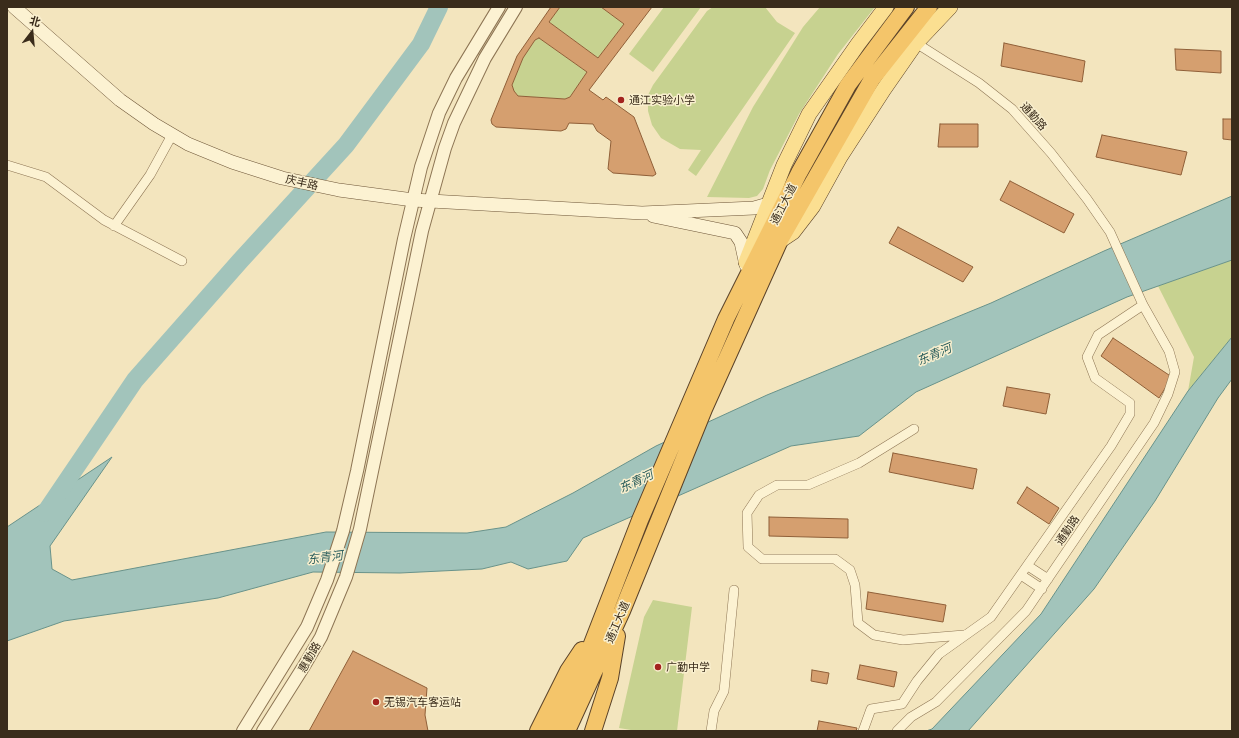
<!DOCTYPE html>
<html>
<head>
<meta charset="utf-8">
<style>
	body { margin:0 }
	#map { position:relative; width:1239px; height:738px; overflow:hidden; background:#f3e5be; font-family:Georgia,"Noto Sans SC",serif }
	canvas { display:block }
	.frame { position:absolute; inset:0; border:8px solid #3a2c1b; pointer-events:none }
	.north { position:absolute; left:12px; top:12px; width:40px; height:40px; -webkit-text-stroke:3px #f9efce; paint-order:stroke; rotate:16deg; font-size:11px; font-weight:700; line-height:16px; text-align:center; color:#3a2c1b }
	.north::after { content:''; display:block; margin:auto; width:14px; height:18px; background:#3a2c1b; clip-path:polygon(50% 0,100% 100%,50% 72%,0 100%) }
</style>
</head>
<body>
<div id="map">
<canvas width="1239" height="738"></canvas>
<div class="frame"></div>
<div class="north">北</div>
</div>
<script>
const g = document.querySelector('canvas').getContext('2d');
g.lineJoin = 'round';
function paint(path, color) {
  g.fillStyle = color;
  g.fill(path, 'evenodd');
}
function shape(rows) {
  const path = new Path2D();
  for (const r of rows) {
    path.moveTo(r[0], r[1]);
    for (let i = 2; i < r.length; i += 2) path.lineTo(r[i], r[i + 1]);
  }
  return path;
}
function trace(path, color, width, dash) {
  g.strokeStyle = color;
  g.lineWidth = width;
  g.lineCap = dash ? 'butt' : 'round';
  g.setLineDash(dash || []);
  g.stroke(path);
}
function write(font, color, halo, rows, align = 'center') {
  g.font = font + ' Georgia,"Noto Sans SC",serif';
  g.lineWidth = 3;
  g.setLineDash([]);
  g.textBaseline = 'middle';
  g.strokeStyle = halo;
  g.fillStyle = color;
  for (const [text, x, y, turn = 0] of rows) {
    g.save();
    g.translate(x, y);
    g.rotate((+turn || 0) * Math.PI / 180);
    g.textAlign = isNaN(turn) ? turn : align;
    if (halo) g.strokeText(text, 0, 0);
    g.fillText(text, 0, 0);
    g.restore();
  }
}
paint(shape([
	[560,7,601,7,624,24,598,58,549,22],
	[664,7,701,7,653,72,629,54],
	[713,7,765,7,777,22,795,33,696,176,688,170,701,150,680,149,661,138,652,125,648,111,648,95,653,85,707,11],
	[820,7,875,7,838,54,799,114,770,170,763,189,757,196,749,198,707,197,753,107,803,27],
	[539,38,587,72,570,97,565,99,518,96,514,91,512,85,523,58,535,40],
	[1232,260,1232,337,1188,391,1194,357,1158,286],
	[653,600,692,607,677,731,637,731,619,728,644,617]
]), '#c7d290');
const water = shape([
	[1232,196,1232,260,1127,297,916,392,859,436,791,446,583,538,567,561,528,569,511,562,482,569,400,573,313,572,218,598,64,621,7,641,7,527,112,457,50,546,52,569,72,580,326,532,467,533,506,527,573,493,656,446,767,395,991,303,1104,251,1232,196],
	[1232,337,1232,379,1218,398,1155,501,1094,589,968,731,926,731,932,729,1041,614,1188,391,1232,337]
]);
paint(water, '#a2c4bb');
trace(water, '#68928a', 1);
trace(shape([
	[45,513,135,380,240,261,346,145,421,44,439,7]
]), '#a2c4bb', 18);
const building = shape([
	[551,7,560,7,549,22,598,58,624,24,601,7,652,7,589,90,603,100,606,97,634,117,656,174,653,176,613,173,608,169,611,141,597,131,593,124,569,123,566,129,561,131,496,127,492,124,491,120,517,56,551,7],
	[539,38,587,72,570,97,565,99,518,96,514,91,512,85,523,58,535,40,539,38],
	[1004,43,1085,61,1082,82,1001,66,1004,43],
	[1175,49,1221,51,1221,73,1176,70,1175,49],
	[1223,119,1232,119,1232,140,1223,139,1223,119],
	[940,124,978,124,978,147,938,147,940,124],
	[1102,135,1187,152,1181,175,1096,157,1102,135],
	[1010,181,1074,214,1064,233,1000,200,1010,181],
	[898,227,973,267,963,282,889,243,898,227],
	[1113,338,1172,377,1159,398,1101,356,1113,338],
	[1007,387,1050,394,1046,414,1003,406,1007,387],
	[893,453,977,469,973,489,889,472,893,453],
	[1027,487,1059,508,1049,524,1017,503,1027,487],
	[769,517,848,519,848,538,769,536,769,517],
	[868,592,946,605,943,622,866,609,868,592],
	[353,651,427,688,425,715,428,731,309,731,353,651],
	[860,665,897,672,894,687,857,679,860,665],
	[812,670,829,673,827,684,811,681,812,670],
	[819,721,857,728,856,731,817,731,819,721]
]);
paint(building, '#d59f6f');
trace(building, '#8f5f38', 1);
const minor = shape([
	[7,165,46,177,104,220,182,261],
	[114,226,150,175,172,135],
	[914,429,859,463,808,485,777,485,759,495,747,513,748,547,762,559,835,559,850,570,855,585,858,623,874,635,903,640,964,635],
	[1028,566,1048,579],
	[1021,575,1042,589],
	[711,731,714,711,724,691,734,590],
	[863,731,871,709,902,704,917,681,939,654,991,617,1111,446,1130,414,1130,403,1095,378,1087,357,1098,335,1143,305],
	[897,731,911,717,936,702,1026,611,1154,423,1168,394,1175,372,1169,351,1143,305,1110,232,1087,199,1051,153,1012,109,979,83,916,43]
]);
const tertiary = shape([
	[243,731,307,627,327,580,343,531,357,471,404,239,421,167,439,113,456,78,499,7],
	[263,731,304,666,321,637,346,577,360,529,422,231,445,148,454,123,485,58,516,7]
]);
const secondary = shape([
	[14,7,120,100,154,124,188,144,232,162,282,178,339,190,413,200,642,213,754,208,768,204,775,199],
	[653,216,735,233,741,242,746,265]
]);
const primary = shape([
	[781,240,793,232,813,206,840,157,884,89,916,43,950,7],
	[746,262,784,165,809,114,858,44,886,7]
]);
const trunk = shape([
	[538,731,568,671,582,650],
	[553,731,576,685,640,520,726,319,799,173,848,85,906,7],
	[567,731,622,611,704,409,780,240,872,79,929,7],
	[593,731,610,678,617,636]
]);
trace(minor, '#8d7554', 10);
trace(tertiary, '#8d7554', 14);
trace(secondary, '#6e5638', 14);
trace(primary, '#5a4229', 16);
trace(trunk, '#5a4229', 18);
trace(minor, '#fcf2d2', 9);
trace(tertiary, '#fcf2d2', 12);
trace(secondary, '#fcf2d2', 13);
trace(primary, '#fbdf91', 15);
trace(trunk, '#f4c56a', 16);
for (const [x, y, r, color] of [
	[621,100,4,"#a3231e"],
	[658,667,4,"#a3231e"],
	[376,702,4,"#a3231e"]
]) {
  const dot = new Path2D();
  dot.arc(x, y, r, 0, 2 * Math.PI);
  g.fillStyle = color;
  g.fill(dot);
  trace(dot, '#f9efce', 1.5);
}
write('11px', '#3a2c1b', '#f9efce', [
	["通江实验小学",629,100],
	["广勤中学",666,667],
	["无锡汽车客运站",384,702]
], 'left');
write('11px', '#3a2c1b', '#f9efce', [
	["通勤路",1034,116,48],
	["庆丰路",302,182,13],
	["通江大道",783,204,-63],
	["通勤路",1067,530,-56],
	["通江大道",617,622,-67],
	["惠勤路",309,657,-60]
]);
write('italic 12px', '#285c5b', '#f9efce', [
	["东青河",934,354,-23],
	["东青河",636,481,-25],
	["东青河",325,557,-7]
]);
</script>
</body>
</html>
